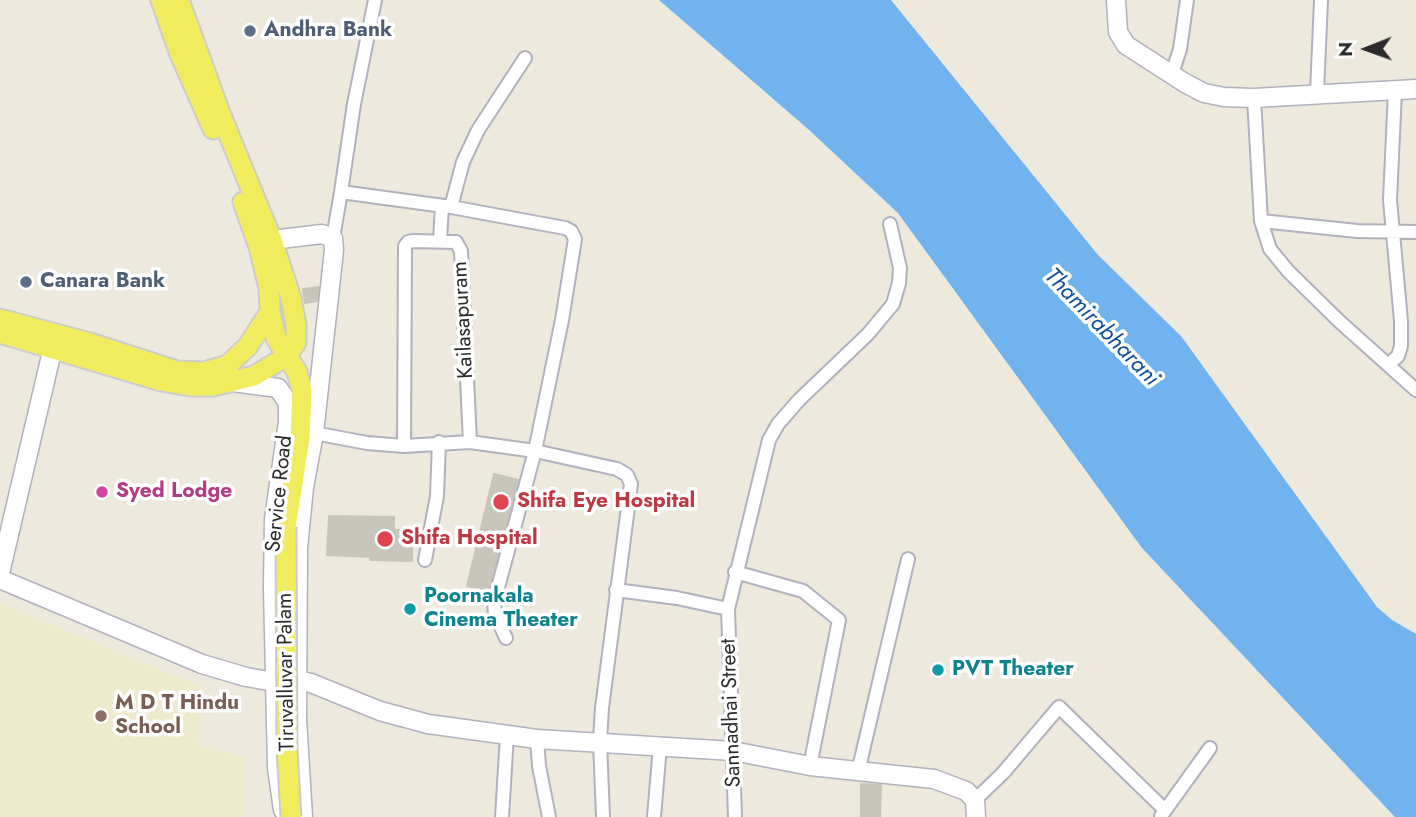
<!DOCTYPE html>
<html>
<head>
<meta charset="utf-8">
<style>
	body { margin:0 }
	#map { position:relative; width:1416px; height:817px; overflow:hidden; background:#ede9dd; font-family:Jost,sans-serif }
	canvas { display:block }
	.north { position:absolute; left:1332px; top:14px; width:70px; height:70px; -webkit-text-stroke:5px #fff; paint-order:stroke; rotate:269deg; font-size:19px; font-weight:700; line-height:28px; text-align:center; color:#2b2b2b }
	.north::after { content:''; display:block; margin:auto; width:24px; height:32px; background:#2b2b2b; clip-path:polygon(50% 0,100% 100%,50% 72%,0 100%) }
</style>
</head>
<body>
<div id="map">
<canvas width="1416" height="817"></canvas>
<div class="north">N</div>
</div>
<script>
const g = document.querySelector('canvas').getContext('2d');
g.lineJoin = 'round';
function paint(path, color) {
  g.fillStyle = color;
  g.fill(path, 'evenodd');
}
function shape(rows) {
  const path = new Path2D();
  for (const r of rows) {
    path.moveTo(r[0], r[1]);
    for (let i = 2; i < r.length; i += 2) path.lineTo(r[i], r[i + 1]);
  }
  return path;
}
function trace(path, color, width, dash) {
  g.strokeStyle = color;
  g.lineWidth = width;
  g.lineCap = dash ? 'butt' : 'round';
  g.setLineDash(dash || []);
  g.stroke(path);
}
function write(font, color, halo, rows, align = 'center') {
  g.font = font + ' Jost,sans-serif';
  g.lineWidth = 7;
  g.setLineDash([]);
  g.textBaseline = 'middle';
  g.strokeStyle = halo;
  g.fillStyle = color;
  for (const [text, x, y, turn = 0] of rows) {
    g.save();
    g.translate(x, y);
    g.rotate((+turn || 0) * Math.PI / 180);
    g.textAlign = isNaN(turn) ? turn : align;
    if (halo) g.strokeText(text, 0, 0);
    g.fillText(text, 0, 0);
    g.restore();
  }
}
paint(shape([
	[0,603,204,688,199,745,246,758,245,817,0,817]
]), '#eeeacc');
paint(shape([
	[659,0,891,0,1098,255,1181,336,1377,607,1392,620,1416,634,1416,817,1395,817,1142,548,898,213,808,129]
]), '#70b3ee');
const building = shape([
	[319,287,317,301,305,303,303,289,319,287],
	[494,474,518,480,488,591,467,586,494,474],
	[329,516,394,517,394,530,406,530,406,544,412,544,412,561,370,560,371,557,327,555,329,516],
	[861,784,881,785,880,817,861,817,861,784]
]);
paint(building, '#c8c6bc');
trace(building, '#c8c5b6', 2);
const street = shape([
	[375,0,354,104,341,192,451,207],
	[1172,74,1180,49,1187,0],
	[1317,93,1321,0],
	[1254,98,1261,221,1270,249,1288,271,1339,321,1416,390],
	[1261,221,1357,231,1416,232],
	[333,238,341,192],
	[440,240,442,206],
	[1389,364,1398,356,1401,346,1401,321,1390,200,1395,91],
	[314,433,367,443,404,446,470,442,535,451,562,320,575,239,571,231,565,228,451,207,463,162,478,130,525,58],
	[404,446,405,246,408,242,413,241,456,242,461,251,470,442],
	[425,560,437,496,439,442],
	[735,572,803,591,839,620,810,766],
	[616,590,677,598,728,609,769,440,778,424,799,400,868,334,893,304,899,283,900,268,890,224],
	[728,609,735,817],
	[506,638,495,614,494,602,535,451,617,469,627,475,631,484,602,708,600,741,603,817],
	[537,739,539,766,549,817],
	[858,772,908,559],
	[975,800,1003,773,1059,707,1165,810],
	[1161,816,1210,748],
	[502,817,507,735],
	[654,817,660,746]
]);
const secondary = shape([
	[1116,0,1118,32,1126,45,1185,83,1204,93,1224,97,1254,98,1416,89],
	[272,240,322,234,333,238,334,250,314,433,304,487,298,548,297,719,303,817],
	[233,382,278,388,288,403,288,422,274,519,273,587,277,768,283,810],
	[0,573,53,347],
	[0,579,202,664,246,677,274,682,297,680,311,683,380,711,428,724,537,739,733,751,810,766,934,779,966,791,975,800,976,817]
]);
const primary = shape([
	[161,0,179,52,213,129],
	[270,312,276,338,297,372,302,390,300,438,286,527],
	[0,319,90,343,177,371,204,372,228,365,248,346,270,312,269,288,259,247,243,202],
	[0,333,161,381,190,386,213,386,254,376,287,356,296,342,296,325,291,298,272,240,220,113,179,0]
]);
trace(street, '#b1b1be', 16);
trace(secondary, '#b1b1be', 21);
trace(primary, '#ccc', 23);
trace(street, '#fff', 12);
trace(secondary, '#fff', 18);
trace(primary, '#f0ec5e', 19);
const primaryBridge = shape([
	[286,527,287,749,291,817]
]);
trace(primaryBridge, '#ccc', 23, []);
trace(primaryBridge, '#f0ec5e', 19);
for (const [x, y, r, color] of [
	[250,31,7,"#5c6f8a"],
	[26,282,7,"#5c6f8a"],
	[102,492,7,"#d1479c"],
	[501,502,9,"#e0444e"],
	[385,539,9,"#e0444e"],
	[410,609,7,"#0f9aa8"],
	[938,670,7,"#0f9aa8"],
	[101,716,7,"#8d6e63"]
]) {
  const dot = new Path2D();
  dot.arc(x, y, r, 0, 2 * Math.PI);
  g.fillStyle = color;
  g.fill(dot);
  trace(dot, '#fff', 2.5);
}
write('bold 21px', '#4e5e75', '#fff', [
	["Andhra Bank",264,31],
	["Canara Bank",40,282]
], 'left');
write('21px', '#2b2b2b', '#fff', [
	["Kailasapuram",464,320,-93],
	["Service Road",280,494,-84],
	["Tiruvalluvar Palam",287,672,-91],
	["Sannadhai Street",732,713,-92]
]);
write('bold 21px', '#b23c85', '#fff', [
	["Syed Lodge",116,492]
], 'left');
write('bold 21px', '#be3a42', '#fff', [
	["Shifa Eye Hospital",517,502],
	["Shifa Hospital",401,539]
], 'left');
write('bold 21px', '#0d838f', '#fff', [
	["Poornakala",424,597],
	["Cinema Theater",424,621],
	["PVT Theater",952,670]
], 'left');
write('bold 21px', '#785e54', '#fff', [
	["M D T Hindu",115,704],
	["School",115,728]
], 'left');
write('italic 23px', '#0e4e9c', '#fff', [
	["Thamirabharani",1101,328,46]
]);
</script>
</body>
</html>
